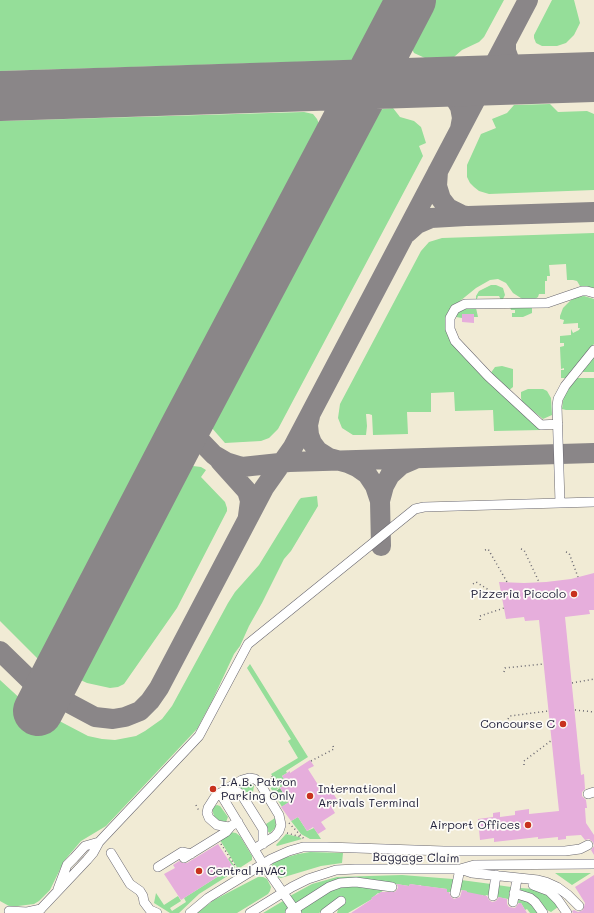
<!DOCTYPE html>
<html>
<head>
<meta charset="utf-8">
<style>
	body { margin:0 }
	canvas { display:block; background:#f1ebd5 }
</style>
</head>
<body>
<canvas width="594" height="913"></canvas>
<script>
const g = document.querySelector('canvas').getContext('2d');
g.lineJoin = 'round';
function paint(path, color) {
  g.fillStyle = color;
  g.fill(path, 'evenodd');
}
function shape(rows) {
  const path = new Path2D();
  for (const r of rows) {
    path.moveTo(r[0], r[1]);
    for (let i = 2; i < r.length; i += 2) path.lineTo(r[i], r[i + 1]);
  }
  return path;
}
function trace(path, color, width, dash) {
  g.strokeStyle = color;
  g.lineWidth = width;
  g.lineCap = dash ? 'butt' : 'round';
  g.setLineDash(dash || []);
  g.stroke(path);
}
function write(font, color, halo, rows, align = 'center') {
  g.font = font + ' Mali,sans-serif';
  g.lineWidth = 3.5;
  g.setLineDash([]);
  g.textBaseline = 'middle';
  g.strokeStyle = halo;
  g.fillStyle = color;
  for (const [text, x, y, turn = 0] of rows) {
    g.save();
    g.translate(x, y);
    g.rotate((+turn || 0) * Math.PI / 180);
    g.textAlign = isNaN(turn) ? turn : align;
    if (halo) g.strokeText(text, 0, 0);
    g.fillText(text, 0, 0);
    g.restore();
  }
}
paint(shape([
	[0,0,390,0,359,60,0,71],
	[429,0,504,0,484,37,479,42,462,50,454,57,425,58,414,53,411,47,409,39],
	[552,0,574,0,580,23,574,35,566,43,557,46,542,46,536,43,534,38,534,35],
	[550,104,558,112,587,111,594,114,594,190,489,194,479,191,474,187,470,183,467,177,467,165,481,134,496,128,492,119,507,113,514,105],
	[393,108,400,117,414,121,421,127,426,143,419,146,423,156,278,429,269,438,261,441,225,443,211,427,210,421,211,415,367,118,375,110],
	[304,112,313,114,317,119,320,126,319,136,50,650,45,656,39,660,0,621,0,121],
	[594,233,594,288,580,286,577,281,573,280,567,280,566,264,549,265,550,276,547,276,547,281,545,281,545,294,539,294,538,297,535,299,524,300,513,293,506,283,498,279,490,280,476,288,460,301,453,306,447,324,485,378,541,430,494,431,493,410,455,411,454,392,431,393,431,412,407,412,408,434,373,435,372,415,369,414,366,414,367,426,366,435,353,435,342,428,338,418,340,404,421,251,429,242,442,238],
	[491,285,496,285,503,288,505,295,503,299,501,300,499,296,478,296,477,299,476,299,476,296,479,291],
	[584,296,594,299,594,344,566,378,561,378,561,370,564,370,564,368,561,369,560,347,564,346,564,343,560,343,560,336,571,335,571,329,573,333,579,330,580,328,578,328,578,323,563,324,564,320,560,319,560,316,563,308,571,300,578,297],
	[528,306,532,308,532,313,523,317,512,317,512,313,515,313,515,310,511,310,510,307],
	[465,308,476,308,478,317,474,317,474,314,462,314,462,318,456,317,458,312],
	[594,355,594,372,580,372],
	[502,366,513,369,513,387,508,391,490,374,495,367],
	[575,378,594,378,594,410,566,410,562,409,564,394],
	[528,389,543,389,547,391,551,398,552,415,543,419,522,402,521,398,521,392],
	[193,466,201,467,206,470,201,477,225,502,227,508,227,511,177,608,124,684,118,687,110,688,87,683,74,677,181,472,186,468],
	[317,496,318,506,291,551,284,559,262,603,249,626,240,646,234,654,213,699,197,729,106,826,81,841,64,861,50,890,39,901,34,904,18,906,9,906,0,901,0,680,25,703,88,736,102,739,115,740,136,736,145,731,162,719,172,706,228,603,235,592,259,565,299,500,301,498],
	[250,664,308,757,286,771,287,773,282,776,287,784,277,789,276,792,281,800,289,802,282,807,267,782,274,778,271,774,298,758,288,741,291,739,247,668],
	[245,784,251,784,254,786,253,792,246,793,241,790,240,786],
	[217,805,220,806,228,817,226,822,218,820,214,816,212,809,215,806],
	[298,817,307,831,314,828,321,839,310,839,301,834,291,821],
	[275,818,276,827,270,833,267,831,266,824],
	[230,832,236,833,240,836,252,856,252,860,238,869,220,840],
	[286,834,299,837,302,839,277,846,276,845],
	[310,852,343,853,342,863,321,866,281,878,277,877,271,868,273,863,284,858,298,854],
	[229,858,237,870,199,894,179,913,170,913,154,903,156,893,164,905,178,896,181,901,170,908,172,911,186,902,184,898,233,867,228,859],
	[555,873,591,873,572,885],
	[402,875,453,879,454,880,452,892,447,892,447,889,423,886,422,888,421,885,417,885,417,887,416,885,410,884,409,886,396,884,354,878,295,904,290,896,312,884,337,877],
	[258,877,263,877,267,879,271,887,270,891,268,894,237,913,197,913,214,900],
	[461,880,491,884,490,896,486,895,485,897,483,897,483,895,466,895,467,891,460,890],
	[356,885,385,889,380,893,380,894,378,893,372,898,372,899,348,913,337,913,338,909,329,906,319,913,300,913,300,910,330,891,337,888],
	[497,885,511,887,508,901,508,899,497,897,497,899,495,899],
	[520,888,535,889,548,894,558,907,551,912,545,909,532,895,521,891],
	[519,898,527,899,538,913,530,913,527,909,525,910,521,903,518,903],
	[283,901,284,901,288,908,286,913,263,913]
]), '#95de99');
paint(shape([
	[280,788,288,801,282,800,279,798,276,791]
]), '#78bd81');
trace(shape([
	[506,43,506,51,510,62,518,70,529,76,538,78,594,76],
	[429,81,474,79,484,75,493,67],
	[379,84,385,86,428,84,445,89,454,97,460,107,462,118,460,129],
	[478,95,488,87,498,82,536,81],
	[438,171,437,186,441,199,448,208,462,215,468,216,594,212],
	[407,233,417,224,431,218,466,216],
	[310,416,308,425,309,435,312,443,318,451,329,458,348,463,357,467,367,474,375,486,380,501,381,546],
	[186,426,214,455,224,463],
	[214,455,226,462,242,467,289,462,594,453],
	[220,461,247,491,250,501,248,516],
	[380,501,384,486,390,475,401,465,415,459],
	[0,651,35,685,95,717,113,719,125,717,140,711,150,701,159,688,264,488,293,447,528,0]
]), '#8a8688', 20);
trace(shape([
	[0,96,594,77],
	[38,711,186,426,367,84,411,0]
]), '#8a8688', 50);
paint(shape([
	[462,314,474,314,474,323,462,322],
	[594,573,594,610,589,610,590,614,565,617,581,775,584,774,585,789,582,792,582,796,586,800,587,808,585,808,586,823,594,835,594,855,591,850,594,846,593,842,589,839,585,840,581,835,566,836,566,839,558,840,558,837,538,839,538,837,494,842,494,838,480,840,478,819,493,817,493,813,500,812,500,817,515,815,515,811,529,809,529,814,559,811,539,620,525,621,524,617,506,619,499,582,524,583,546,582,571,579],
	[310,760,314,766,308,769,322,791,329,787,338,801,331,806,335,813,321,822,326,829,318,834,313,827,307,831,298,817,291,821,281,807,289,802,280,788,287,784,282,776,290,771,290,773],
	[218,844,233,867,181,900,164,874,175,868,173,865,179,861,182,863,187,863],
	[594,875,594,913,573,913,572,911,574,910,578,912,583,910,585,903,575,887],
	[397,884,409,886,410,884,447,889,447,892,449,892,451,897,454,899,460,897,462,890,467,891,467,892,487,896,489,900,492,902,496,901,499,897,507,899,507,904,509,907,515,908,519,903,521,903,527,913,351,913,372,899,371,898,381,892,395,892,398,888]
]), '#e6aedc');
const minor = shape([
	[558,424,541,425,488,376,455,341,450,329,450,318,455,309,465,304,547,303,582,291,587,291,594,293],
	[560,503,557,406,558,399,565,386,594,350],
	[228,788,238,792,243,797,263,829,263,844],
	[220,793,263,864,297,913],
	[588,794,594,792],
	[238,822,229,827,217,825,209,818,207,813,208,808,215,797,228,788,242,780,249,778,255,779,259,782,279,815,281,825,279,831,275,836,254,849],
	[111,853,130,884,140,891,143,896,144,902,150,910,157,913],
	[184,858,226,832,231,826],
	[158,867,182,852,191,854],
	[460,869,474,865,594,864],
	[533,885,549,891,558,900,567,913],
	[58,889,67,865,74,858,85,846,99,842],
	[455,893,460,869],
	[514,893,530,898,535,902,543,913],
	[493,896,496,875],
	[513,902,517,879],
	[9,911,27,912,41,909],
	[290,912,329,887,340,883,356,882,392,887],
	[37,913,87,860,93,853,99,842,199,736,248,644,415,509,424,507,594,502],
	[190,913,208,898,271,859,289,851,303,847,327,847,444,851,565,851,580,849,588,845],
	[250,913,292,887,308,879,336,870,355,869,460,869,472,873,538,880,546,882,557,887,568,895,579,906],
	[325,913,341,901]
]);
trace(minor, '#6a6871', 10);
trace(shape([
	[521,549,524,550,539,582],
	[485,550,488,549,507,582],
	[566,552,569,553,578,577],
	[473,584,476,582,502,598],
	[480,620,480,616,504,608],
	[504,672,505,668,543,664],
	[572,683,594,679],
	[575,710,594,712],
	[508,719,510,716,548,711],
	[311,761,334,749,333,746],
	[524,765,524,761,552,740],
	[267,781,273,778,272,776],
	[196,805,199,811],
	[289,823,304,839],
	[287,833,301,837],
	[221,844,238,870]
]), '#6a6871', 1.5, [1, 3]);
trace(minor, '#fff', 9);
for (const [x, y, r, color] of [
	[574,594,4,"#c8321e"],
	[563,724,4,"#c8321e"],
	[213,789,4,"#c8321e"],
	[310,796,4,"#c8321e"],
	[528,825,4,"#c8321e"],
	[199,871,4,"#c8321e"]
]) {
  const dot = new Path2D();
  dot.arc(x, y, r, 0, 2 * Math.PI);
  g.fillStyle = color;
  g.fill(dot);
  trace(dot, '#fdfcf7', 1.5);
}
write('12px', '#22223b', '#fdfcf7', [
	["Pizzeria Piccolo",566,594],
	["Concourse C",555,724],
	["I.A.B. Patron",221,782,"left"],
	["Parking Only",221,796,"left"],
	["International",318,789,"left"],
	["Arrivals Terminal",318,803,"left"],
	["Airport Offices",520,825],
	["Central HVAC",207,871,"left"]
], 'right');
write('12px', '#22223b', '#fdfcf7', [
	["Baggage Claim",416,858,1]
]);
</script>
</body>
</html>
